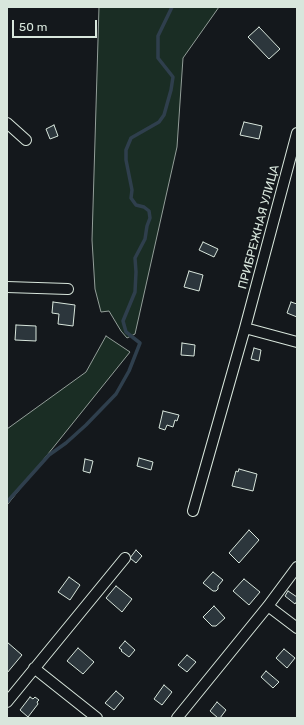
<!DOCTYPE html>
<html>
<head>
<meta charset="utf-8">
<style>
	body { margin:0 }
	#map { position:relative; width:304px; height:725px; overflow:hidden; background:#14181c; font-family:Rubik,sans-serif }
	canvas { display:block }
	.frame { position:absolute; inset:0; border:8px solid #d8e6dc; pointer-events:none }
	.scale { position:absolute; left:12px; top:20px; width:85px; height:18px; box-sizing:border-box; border:2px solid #d8e6dc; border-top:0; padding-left:5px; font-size:12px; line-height:14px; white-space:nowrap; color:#d8e6dc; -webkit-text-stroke:3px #14181c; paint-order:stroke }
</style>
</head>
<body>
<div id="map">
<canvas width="304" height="725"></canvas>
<div class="frame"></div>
<div class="scale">50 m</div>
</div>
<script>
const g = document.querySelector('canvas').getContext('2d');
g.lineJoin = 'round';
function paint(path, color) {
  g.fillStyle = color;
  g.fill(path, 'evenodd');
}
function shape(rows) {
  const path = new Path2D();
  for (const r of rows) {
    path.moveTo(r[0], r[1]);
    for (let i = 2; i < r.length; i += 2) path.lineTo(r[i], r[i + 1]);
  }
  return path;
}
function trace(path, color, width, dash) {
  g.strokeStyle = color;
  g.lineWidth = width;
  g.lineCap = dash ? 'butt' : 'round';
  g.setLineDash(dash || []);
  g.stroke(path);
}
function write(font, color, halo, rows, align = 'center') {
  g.font = font + ' Rubik,sans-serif';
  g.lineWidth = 3;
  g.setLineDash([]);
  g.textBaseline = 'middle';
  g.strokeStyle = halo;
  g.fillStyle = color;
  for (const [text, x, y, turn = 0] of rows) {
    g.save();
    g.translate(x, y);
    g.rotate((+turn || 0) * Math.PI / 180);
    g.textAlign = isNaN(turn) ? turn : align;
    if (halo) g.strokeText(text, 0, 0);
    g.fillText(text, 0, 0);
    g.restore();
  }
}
const green = shape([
	[99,7,219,7,183,58,177,147,135,334,127,338,121,331,109,311,101,312,95,289,92,240,99,7],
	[106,336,130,352,7,505,7,429,86,372,106,336]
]);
paint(green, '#1a2d24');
trace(green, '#939e99', 1);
trace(shape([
	[7,502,49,455,66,443,86,425,116,394,129,371,140,343,126,332,123,321,135,292,136,272,135,258,145,239,147,226,150,218,149,211,144,207,136,205,131,198,132,190,126,160,126,150,131,138,159,122,164,115,171,90,173,77,158,58,158,36,172,7]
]), '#2f3f4d', 3.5);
const building = shape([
	[259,27,280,49,269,59,248,37,259,27],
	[244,122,262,126,259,139,240,135,244,122],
	[54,125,58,136,50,139,46,129,54,125],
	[203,242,218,249,214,257,199,250,203,242],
	[189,271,203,275,199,291,184,287,189,271],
	[53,302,75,305,73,326,58,324,59,314,52,313,53,302],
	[291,302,297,304,297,317,287,313,291,302],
	[16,325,36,326,36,341,15,340,16,325],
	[182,343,195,345,194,356,181,355,182,343],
	[254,348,261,350,259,361,251,359,254,348],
	[163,411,179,415,177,421,175,420,173,427,167,425,165,430,159,428,163,411],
	[139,458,153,462,151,470,137,466,139,458],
	[85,459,93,461,90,473,83,471,85,459],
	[239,469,257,474,253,491,232,486,236,471,238,472,239,469],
	[249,530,259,540,239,563,229,553,249,530],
	[136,550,142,556,136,563,130,558,136,550],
	[213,572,223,580,218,586,218,589,216,591,213,591,203,583,213,572],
	[69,577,80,585,70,600,58,592,69,577],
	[244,579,260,592,249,605,233,591,244,579],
	[116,586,132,599,122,612,106,598,116,586],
	[288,591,297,597,297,601,295,604,285,596,288,591],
	[214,606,225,618,216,626,212,626,203,617,214,606],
	[125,641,135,650,129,657,121,651,122,650,119,648,125,641],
	[7,642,22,655,7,673,7,642],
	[78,648,94,662,83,674,67,661,78,648],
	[284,649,295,658,287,668,276,658,284,649],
	[187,655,196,662,187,672,178,665,187,655],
	[266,671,279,682,273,688,261,677,266,671],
	[164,685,172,692,162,705,154,699,164,685],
	[116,691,124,698,114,710,105,703,116,691],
	[30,697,33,699,35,697,39,700,37,702,38,704,28,717,20,710,30,697],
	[217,702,226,710,220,718,218,718,210,711,217,702]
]);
paint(building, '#2c363c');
trace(building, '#d8e6dc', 1);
const street = shape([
	[7,123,26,140],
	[7,287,68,289],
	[245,328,297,342],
	[193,511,245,328,297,133],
	[268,606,297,628],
	[34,668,97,718],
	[7,702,125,558],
	[177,718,268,606,297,567]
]);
trace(street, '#d8e6dc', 12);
trace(street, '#14181c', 10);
write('12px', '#d8e6dc', '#14181c', [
	["ПРИБРЕЖНАЯ УЛИЦА",259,227,-75]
]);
</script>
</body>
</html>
